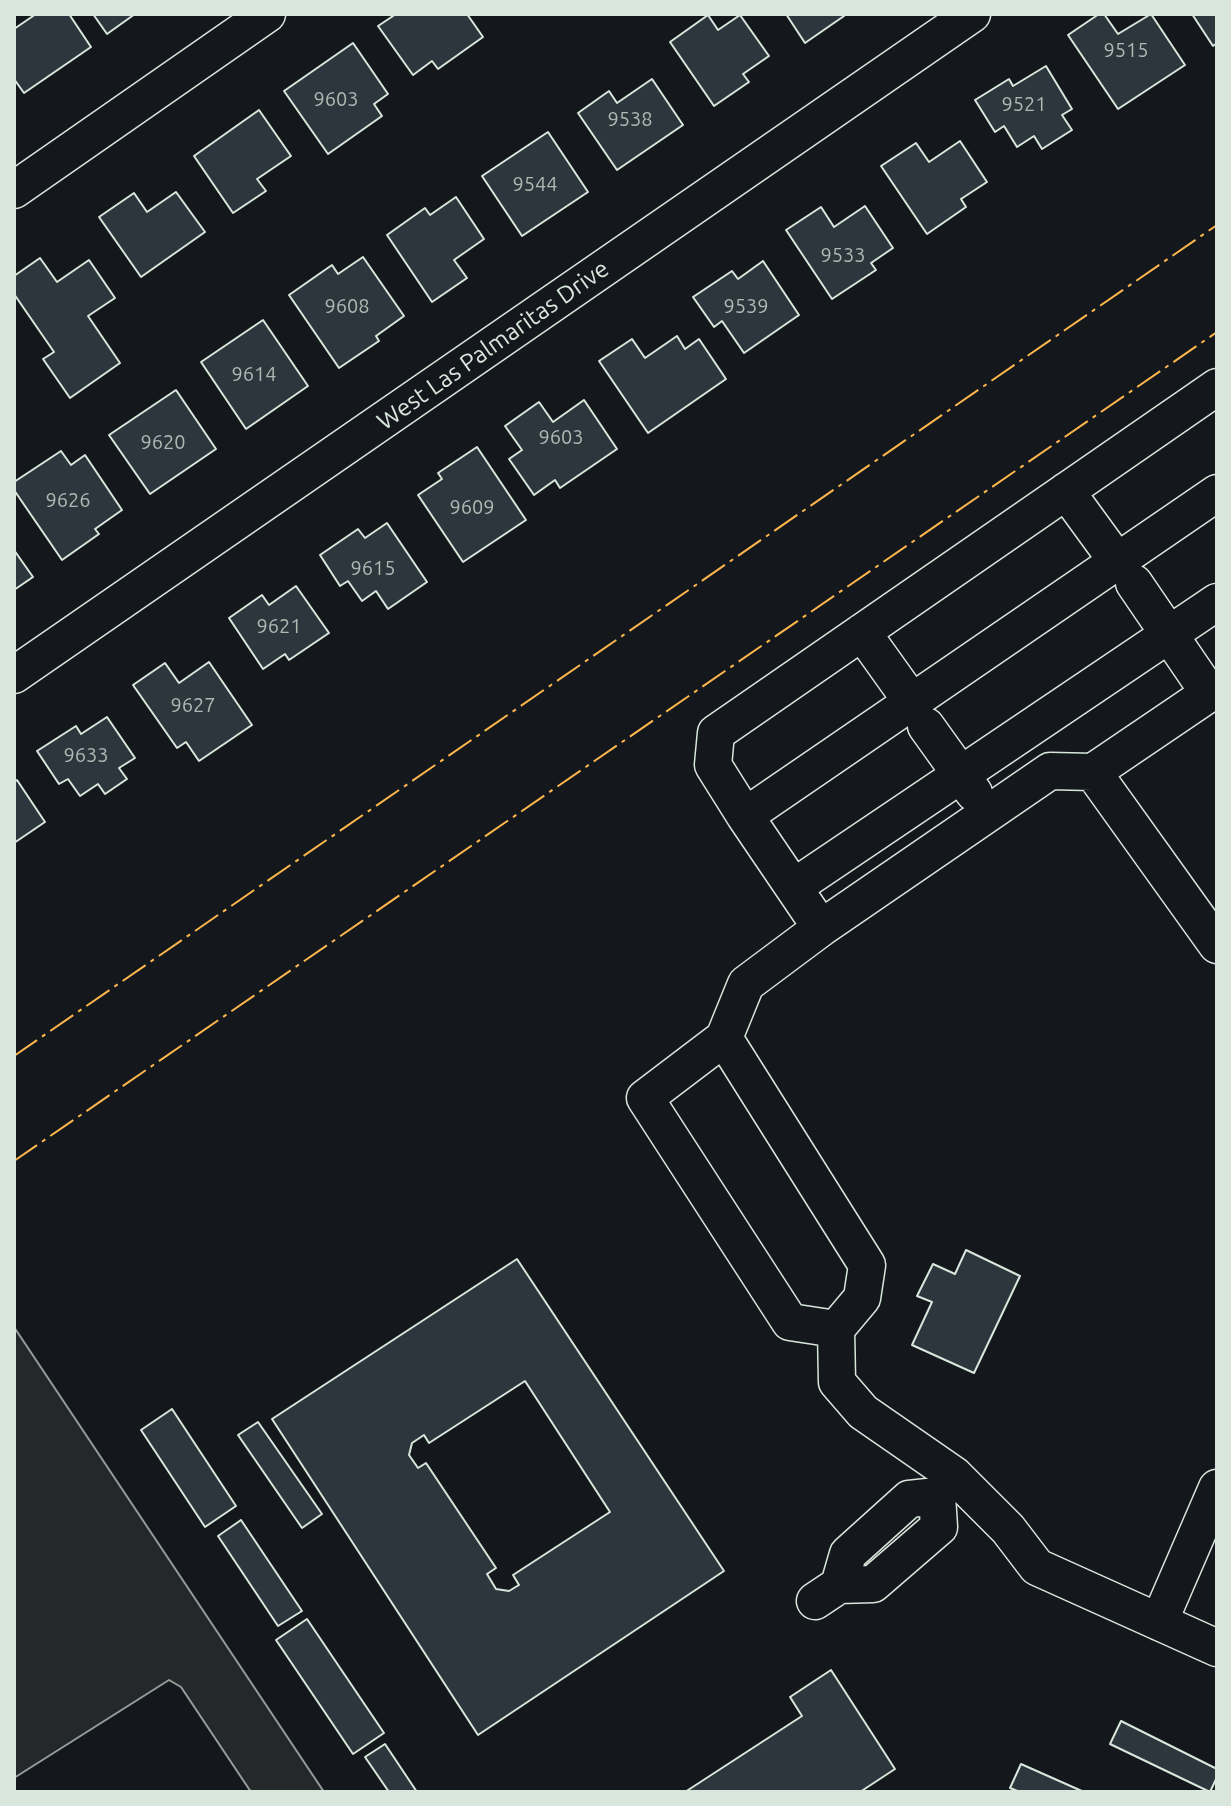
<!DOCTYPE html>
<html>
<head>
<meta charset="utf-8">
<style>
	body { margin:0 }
	#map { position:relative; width:1231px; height:1806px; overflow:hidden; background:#14181c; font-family:Ubuntu,sans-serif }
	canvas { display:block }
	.frame { position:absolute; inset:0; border:16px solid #d8e6dc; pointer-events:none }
</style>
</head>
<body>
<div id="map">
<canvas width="1231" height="1806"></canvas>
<div class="frame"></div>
</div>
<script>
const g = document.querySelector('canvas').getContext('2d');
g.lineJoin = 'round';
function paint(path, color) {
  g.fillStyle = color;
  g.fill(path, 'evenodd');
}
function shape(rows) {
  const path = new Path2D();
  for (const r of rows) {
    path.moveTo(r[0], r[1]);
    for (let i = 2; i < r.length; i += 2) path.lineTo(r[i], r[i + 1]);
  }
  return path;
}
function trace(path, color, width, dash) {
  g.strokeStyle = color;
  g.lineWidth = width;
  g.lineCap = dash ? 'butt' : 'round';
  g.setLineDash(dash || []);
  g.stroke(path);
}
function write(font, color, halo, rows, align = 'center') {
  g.font = font + ' Ubuntu,sans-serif';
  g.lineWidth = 6;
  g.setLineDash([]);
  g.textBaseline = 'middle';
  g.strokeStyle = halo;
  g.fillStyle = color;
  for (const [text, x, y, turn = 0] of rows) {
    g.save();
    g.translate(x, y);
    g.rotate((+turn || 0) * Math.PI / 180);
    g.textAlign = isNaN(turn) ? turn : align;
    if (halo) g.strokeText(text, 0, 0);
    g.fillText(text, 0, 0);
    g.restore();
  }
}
const parking = shape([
	[14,1327,324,1792,251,1792,181,1687,169,1680,14,1778,14,1327]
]);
paint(parking, '#24282b');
trace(parking, '#939e99', 2);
const building = shape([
	[36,14,69,14,91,47,24,93,14,79,14,29,36,14],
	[93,14,135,14,107,34,93,14],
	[396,14,467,14,483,37,438,69,432,61,413,75,378,26,396,14],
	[786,14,842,14,844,16,805,43,786,14],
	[1099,14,1104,14,1118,34,1151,14,1185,65,1118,109,1068,35,1099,14],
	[1192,14,1217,14,1217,43,1213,46,1192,14],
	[708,15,718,30,740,15,769,56,743,74,749,82,714,106,670,42,708,15],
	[353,43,388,94,374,104,382,116,328,154,284,91,353,43],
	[1046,66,1072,109,1062,115,1072,130,1042,149,1034,136,1017,147,1004,126,995,132,975,100,1009,79,1013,86,1046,66],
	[652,79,683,125,617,170,578,113,609,91,617,103,652,79],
	[259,110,291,156,257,179,266,191,233,213,194,156,259,110],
	[548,132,588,192,522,236,482,176,548,132],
	[960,141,987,182,961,199,966,207,927,234,881,166,916,143,929,162,960,141],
	[176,192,205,232,141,277,99,217,134,193,147,212,176,192],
	[456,197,484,239,454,260,467,278,432,302,387,235,425,208,430,215,456,197],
	[865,206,893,248,871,263,876,270,832,299,786,230,821,207,834,227,865,206],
	[363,257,404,316,376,336,379,341,339,368,289,295,332,265,338,274,363,257],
	[40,258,57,282,89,260,115,298,88,316,120,363,70,398,43,359,54,352,14,294,14,276,40,258],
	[763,261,799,315,744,353,722,321,714,327,693,297,732,271,738,279,763,261],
	[263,320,308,386,246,429,201,362,263,320],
	[677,336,685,349,699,339,726,379,648,433,599,361,632,339,645,358,677,336],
	[176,390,216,449,150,494,109,435,176,390],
	[584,400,617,449,560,488,555,480,534,495,509,459,522,450,505,426,539,402,553,422,584,400],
	[477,447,526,520,463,562,418,495,442,479,438,473,477,447],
	[61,451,71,465,85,455,122,510,95,529,99,534,62,560,14,490,14,482,61,451],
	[387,523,427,582,388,609,376,591,362,601,348,581,340,586,320,555,358,529,365,538,387,523],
	[14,550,33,577,14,590,14,550],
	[296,586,329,633,289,660,285,654,263,669,229,618,262,595,269,605,296,586],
	[209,662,252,725,199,761,186,742,177,748,133,685,165,663,179,683,209,662],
	[107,717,135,758,119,768,127,779,105,794,98,784,80,796,68,779,59,784,37,751,76,726,81,734,107,717],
	[17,780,45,822,14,843,14,782,17,780],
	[966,1250,1020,1276,974,1373,912,1345,932,1302,917,1296,933,1264,955,1274,966,1250],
	[517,1259,724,1571,478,1735,272,1419,517,1259],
	[525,1381,610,1512,513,1575,519,1585,509,1591,496,1589,487,1574,496,1568,426,1463,418,1468,409,1455,412,1443,424,1435,429,1443,525,1381],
	[172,1409,236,1506,205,1527,141,1430,172,1409],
	[258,1422,322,1514,302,1528,238,1435,258,1422],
	[241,1520,302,1611,278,1626,218,1536,241,1520],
	[307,1619,384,1733,353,1754,276,1640,307,1619],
	[831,1670,895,1769,860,1792,685,1792,802,1716,790,1697,831,1670],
	[1121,1721,1217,1769,1217,1777,1210,1792,1110,1744,1121,1721],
	[385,1744,417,1792,389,1792,365,1757,385,1744],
	[1021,1764,1084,1792,1020,1792,1010,1788,1021,1764]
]);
paint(building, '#2c363c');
trace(building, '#d8e6dc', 2);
const minor = shape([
	[14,190,267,14],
	[1217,387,716,733,713,765,745,816,1217,493],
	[1066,491,1117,561],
	[1134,583,1209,693],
	[862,632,912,702],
	[14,675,972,14],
	[926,726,974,793],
	[1093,772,1217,688],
	[745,816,821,928,1050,771,1093,772,1217,945],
	[794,887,1217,602],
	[724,1038,645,1098,790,1322,836,1329,862,1298,867,1265,724,1038,746,984,821,928],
	[836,1329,837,1382,863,1412,954,1475,1008,1529,1037,1567,1217,1648],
	[839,1585,848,1554,909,1499,937,1496,951,1479],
	[815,1601,839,1585,873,1584,939,1527,937,1496],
	[1159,1622,1217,1488]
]);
trace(minor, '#d8e6dc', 39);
trace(minor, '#14181c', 36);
trace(shape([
	[14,1056,1217,225],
	[14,1161,1217,332]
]), '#ffb74d', 2, [28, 6, 4, 6]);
write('20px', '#adbab4', null, [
	["9515",1126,50],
	["9603",336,99],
	["9521",1024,104],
	["9538",630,119],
	["9544",535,184],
	["9533",843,255],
	["9608",347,306],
	["9539",746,306],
	["9614",254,374],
	["9603",561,437],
	["9620",163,442],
	["9626",68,500],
	["9609",472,507],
	["9615",373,568],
	["9621",279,626],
	["9627",193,705],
	["9633",86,755]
]);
write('24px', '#d8e6dc', '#14181c', [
	["West Las Palmaritas Drive",493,345,-35]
]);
</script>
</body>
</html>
